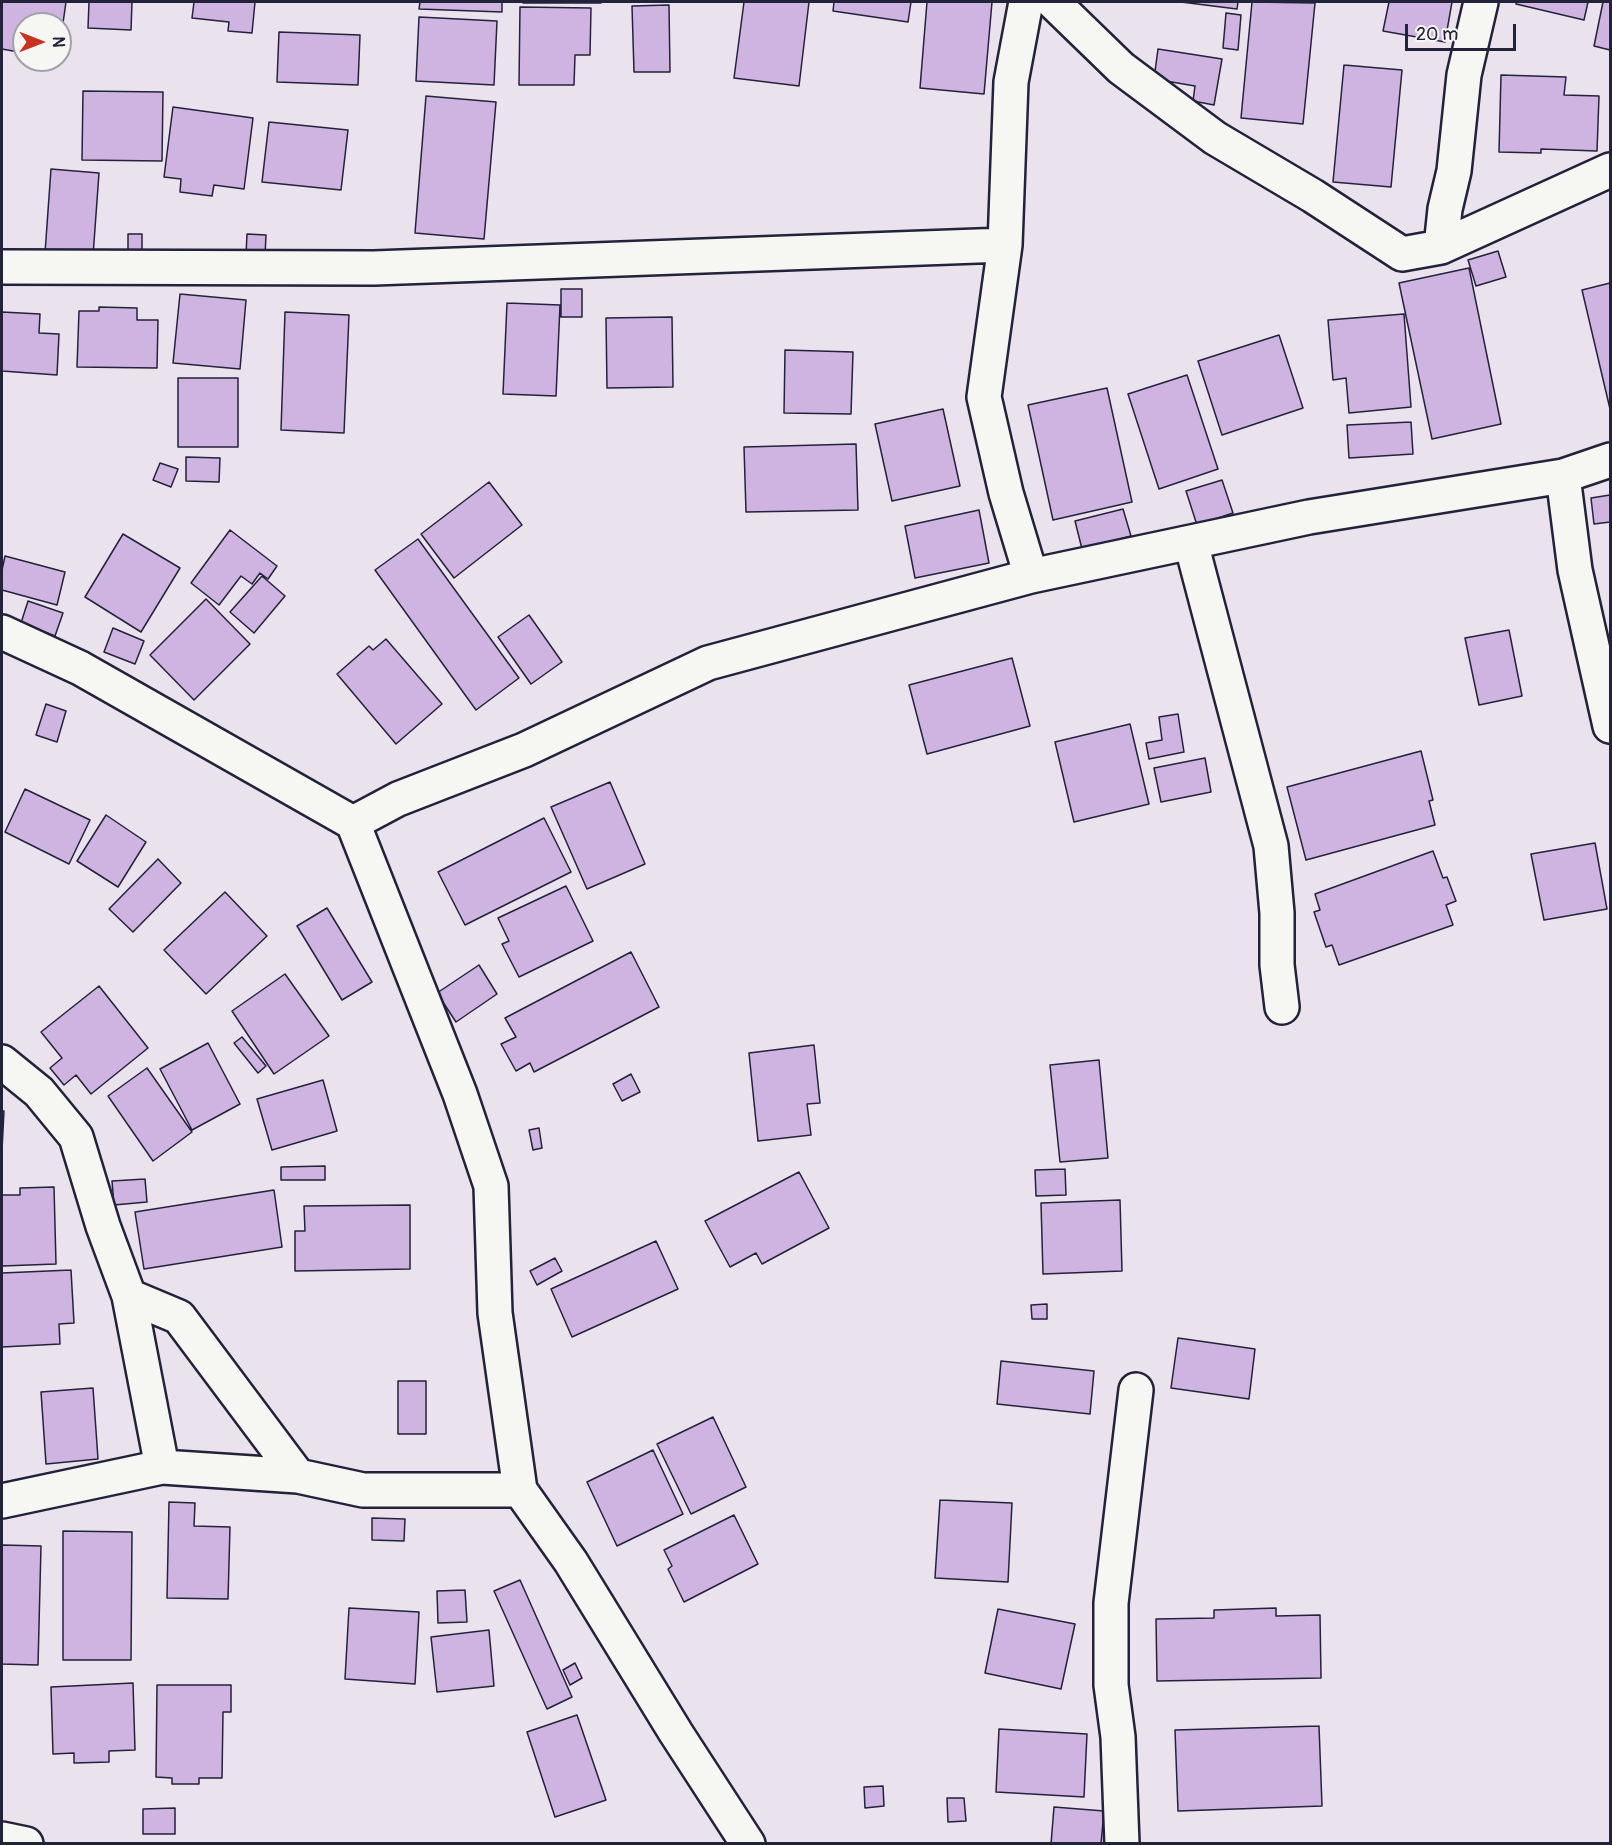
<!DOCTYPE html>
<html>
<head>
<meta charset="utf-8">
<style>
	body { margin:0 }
	#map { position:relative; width:1612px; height:1845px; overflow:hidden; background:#eae2ed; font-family:Pangolin,sans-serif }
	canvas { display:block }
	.frame { position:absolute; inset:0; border:3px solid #22223b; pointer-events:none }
	.north { position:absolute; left:12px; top:12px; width:60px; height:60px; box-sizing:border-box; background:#f6f6f2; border:2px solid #a1a1a9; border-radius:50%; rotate:90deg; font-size:16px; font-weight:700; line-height:24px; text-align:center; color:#22223b }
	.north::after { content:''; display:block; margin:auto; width:21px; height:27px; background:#c8321e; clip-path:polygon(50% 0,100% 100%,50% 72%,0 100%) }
	.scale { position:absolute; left:1405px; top:24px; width:111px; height:27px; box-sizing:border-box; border:3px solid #22223b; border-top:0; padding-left:8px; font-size:18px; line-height:21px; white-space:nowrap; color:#22223b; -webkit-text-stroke:4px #f6f6f2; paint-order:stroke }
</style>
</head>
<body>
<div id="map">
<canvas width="1612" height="1845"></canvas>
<div class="frame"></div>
<div class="north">N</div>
<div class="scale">20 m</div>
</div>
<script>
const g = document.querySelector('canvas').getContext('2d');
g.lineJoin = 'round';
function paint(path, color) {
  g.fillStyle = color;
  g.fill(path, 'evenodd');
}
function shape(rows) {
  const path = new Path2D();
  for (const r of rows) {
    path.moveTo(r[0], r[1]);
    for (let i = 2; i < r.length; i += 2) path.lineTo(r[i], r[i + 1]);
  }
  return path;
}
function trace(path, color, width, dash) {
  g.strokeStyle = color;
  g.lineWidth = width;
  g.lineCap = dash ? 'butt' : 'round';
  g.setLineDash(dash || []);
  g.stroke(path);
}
const building = shape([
	[2,2,66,2,60,44,60,24,24,24,24,53,2,49,2,2],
	[89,2,132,2,131,30,88,28,89,2],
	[194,2,255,2,252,33,228,31,229,22,192,18,194,2],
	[420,2,502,2,502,12,419,9,420,2],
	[523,2,601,2,601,3,523,3,523,2],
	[744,2,809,2,799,86,734,78,744,2],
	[834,2,911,2,908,22,833,11,834,2],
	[927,2,992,2,984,94,920,88,927,2],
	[1181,2,1238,2,1237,9,1181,2],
	[1252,2,1315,3,1303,124,1241,118,1252,2],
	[1389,2,1452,2,1445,42,1383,31,1389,2],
	[1516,2,1588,2,1584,20,1516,4,1516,2],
	[1603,2,1610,2,1610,50,1594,46,1603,2],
	[669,5,670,72,634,72,632,6,669,5],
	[520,7,591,8,590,55,575,55,574,85,519,85,520,7],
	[1226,13,1241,15,1238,50,1223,48,1226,13],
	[419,17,497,21,494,85,416,81,419,17],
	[279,32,360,35,358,85,277,82,279,32],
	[1158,49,1222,59,1214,105,1193,101,1195,86,1154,79,1158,49],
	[1344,65,1402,70,1391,187,1333,182,1344,65],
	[1501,75,1566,77,1564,95,1599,96,1597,151,1541,149,1541,153,1499,152,1501,75],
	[83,91,163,92,162,161,82,160,83,91],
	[426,96,496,102,484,239,415,233,426,96],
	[173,107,253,118,244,189,214,185,212,196,180,192,181,179,164,177,173,107],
	[269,122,348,130,341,190,262,182,269,122],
	[51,169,99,173,93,256,45,253,51,169],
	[128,234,142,234,142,254,128,254,128,234],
	[247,234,266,235,265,256,246,255,247,234],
	[1498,251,1506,277,1476,286,1468,260,1498,251],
	[1469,268,1501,424,1432,439,1399,283,1469,268],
	[1610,283,1610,409,1582,290,1610,283],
	[561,289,582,289,582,317,561,317,561,289],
	[180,294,246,300,240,369,173,363,180,294],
	[507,303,560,305,556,396,503,394,507,303],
	[99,307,137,308,137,320,158,320,157,368,77,367,79,311,99,311,99,307],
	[2,312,40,314,39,333,59,334,57,375,2,371,2,312],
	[285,312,349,315,344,433,281,430,285,312],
	[1404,314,1411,407,1349,413,1346,378,1333,380,1328,320,1404,314],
	[672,317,673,387,607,388,606,318,672,317],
	[1279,335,1303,408,1222,435,1198,361,1279,335],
	[785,350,853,352,851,414,784,413,785,350],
	[1187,375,1218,469,1159,489,1128,394,1187,375],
	[178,378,238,378,238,447,178,447,178,378],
	[1107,388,1132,502,1053,520,1028,405,1107,388],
	[943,409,960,486,892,501,875,424,943,409],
	[1411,422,1413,454,1349,458,1347,425,1411,422],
	[856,444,858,510,746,512,744,447,856,444],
	[186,457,220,458,219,482,186,481,186,457],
	[160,463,178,469,171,487,153,480,160,463],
	[1222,480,1233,513,1197,525,1186,491,1222,480],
	[489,482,522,525,454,578,421,534,489,482],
	[1610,495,1610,522,1594,524,1591,498,1610,495],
	[1123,509,1131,536,1082,549,1075,521,1123,509],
	[979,510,989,563,915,578,905,526,979,510],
	[230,530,277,566,268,579,260,573,252,584,241,576,219,605,191,583,230,530],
	[123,534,180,568,141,632,85,597,123,534],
	[418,539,519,678,476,710,375,570,418,539],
	[5,556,65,572,57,605,2,590,2,570,5,556],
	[262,576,285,596,254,633,230,612,262,576],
	[206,599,250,644,194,700,150,655,206,599],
	[28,601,63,613,55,636,21,623,28,601],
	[529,615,562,662,531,684,498,637,529,615],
	[113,628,144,641,135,664,104,652,113,628],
	[1509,630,1522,696,1479,705,1465,638,1509,630],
	[386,639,442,704,396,744,337,674,369,646,373,650,386,639],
	[1012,658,1030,726,927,754,909,685,1012,658],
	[46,704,66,711,57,742,36,735,46,704],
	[1178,714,1184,752,1149,759,1146,743,1162,740,1159,717,1178,714],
	[1130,724,1149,804,1074,822,1055,742,1130,724],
	[1421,751,1433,800,1429,801,1435,825,1306,860,1287,787,1421,751],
	[1205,758,1211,792,1161,802,1154,768,1205,758],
	[610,782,645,864,587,889,551,807,610,782],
	[25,789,90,820,69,864,5,832,25,789],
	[106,815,146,842,118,887,77,861,106,815],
	[544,818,571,872,465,925,438,872,544,818],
	[1595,843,1607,909,1544,920,1531,854,1595,843],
	[1433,851,1443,878,1447,877,1456,901,1446,905,1453,925,1339,965,1332,945,1326,947,1314,912,1320,910,1315,894,1433,851],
	[158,859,181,883,133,932,109,909,158,859],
	[566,886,593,941,519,977,502,944,509,941,498,918,566,886],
	[225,892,267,936,206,994,164,950,225,892],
	[327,908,372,982,342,1000,297,926,327,908],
	[631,952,659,1007,534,1072,530,1063,516,1071,501,1044,516,1037,505,1018,631,952],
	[479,965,497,994,456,1022,437,993,479,965],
	[285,974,329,1036,274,1074,232,1011,285,974],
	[99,986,148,1048,91,1094,76,1075,64,1085,50,1068,62,1058,41,1032,99,986],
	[242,1037,266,1066,258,1073,234,1043,242,1037],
	[208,1043,240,1104,192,1130,160,1069,208,1043],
	[814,1045,820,1103,807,1104,811,1135,758,1141,749,1053,814,1045],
	[1099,1060,1108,1158,1060,1162,1050,1065,1099,1060],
	[147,1068,192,1132,153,1161,108,1096,147,1068],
	[631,1074,640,1092,622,1101,613,1084,631,1074],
	[323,1080,337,1131,272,1150,257,1099,323,1080],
	[2,1111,4,1111,2,1150,2,1111],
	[539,1128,542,1148,533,1150,529,1130,539,1128],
	[325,1166,325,1180,281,1180,281,1167,325,1166],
	[1065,1169,1066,1195,1036,1196,1035,1170,1065,1169],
	[799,1172,829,1228,762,1264,756,1253,730,1267,705,1221,799,1172],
	[145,1179,147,1202,114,1205,112,1181,145,1179],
	[54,1187,56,1264,2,1266,2,1195,20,1195,20,1188,54,1187],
	[274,1190,282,1247,144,1269,135,1212,274,1190],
	[1120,1200,1122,1271,1043,1274,1041,1203,1120,1200],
	[410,1205,410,1269,295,1271,295,1231,305,1231,304,1206,410,1205],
	[656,1241,678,1289,572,1337,551,1289,656,1241],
	[555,1258,562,1271,537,1285,530,1271,555,1258],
	[71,1270,74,1323,59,1324,60,1344,2,1347,2,1273,71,1270],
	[1047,1304,1047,1319,1032,1319,1031,1305,1047,1304],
	[1178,1338,1255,1349,1249,1399,1171,1388,1178,1338],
	[1001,1361,1094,1371,1090,1414,997,1404,1001,1361],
	[398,1381,426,1381,426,1434,398,1434,398,1381],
	[93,1388,98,1459,46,1464,41,1392,93,1388],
	[713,1417,746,1487,691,1514,657,1444,713,1417],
	[653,1450,683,1514,617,1546,587,1482,653,1450],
	[940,1500,1012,1503,1008,1582,935,1578,940,1500],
	[169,1502,195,1503,194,1526,230,1527,228,1599,167,1598,169,1502],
	[734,1515,758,1564,684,1602,668,1569,672,1566,664,1550,734,1515],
	[372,1518,405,1519,404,1541,372,1540,372,1518],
	[63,1531,132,1532,131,1660,63,1660,63,1531],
	[2,1545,41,1546,38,1665,2,1664,2,1545],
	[520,1580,572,1697,547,1709,494,1591,520,1580],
	[465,1590,467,1622,438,1623,437,1591,465,1590],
	[349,1608,419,1612,415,1684,345,1679,349,1608],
	[1276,1608,1276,1616,1320,1615,1321,1678,1157,1681,1156,1619,1214,1618,1214,1610,1276,1608],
	[998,1609,1075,1624,1061,1689,985,1673,998,1609],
	[489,1630,494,1686,437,1692,431,1637,489,1630],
	[575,1663,582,1678,570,1685,563,1670,575,1663],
	[133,1683,135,1750,109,1751,109,1762,74,1763,74,1753,53,1754,51,1687,133,1683],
	[157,1685,231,1685,231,1712,223,1712,222,1778,199,1778,199,1784,172,1784,172,1778,156,1777,157,1685],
	[577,1715,606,1800,555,1817,527,1732,577,1715],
	[1319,1726,1322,1806,1178,1811,1175,1730,1319,1726],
	[999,1729,1087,1734,1084,1797,996,1792,999,1729],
	[883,1786,884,1806,865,1808,864,1787,883,1786],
	[947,1798,964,1798,966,1821,948,1822,947,1798],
	[1054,1807,1104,1811,1101,1844,1051,1844,1054,1807],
	[175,1808,175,1834,143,1834,143,1809,175,1808]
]);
paint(building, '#cfb4e2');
trace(building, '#22223b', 1.5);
const street = shape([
	[1026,2,1011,82,1005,245,984,397,1006,493,1031,576],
	[1053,2,1121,68,1215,138,1313,196,1402,254,1441,247,1445,209,1454,171,1464,75,1481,2],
	[1441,247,1610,170],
	[2,267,374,268,1005,245],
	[1563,476,1575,570,1610,726],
	[1191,543,1271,846,1277,913,1277,965,1282,1007],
	[2,632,80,668,353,823,460,1094,491,1186,495,1313,520,1490,571,1562,676,1733,748,1844],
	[353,823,398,799,524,750,708,663,1031,576,1309,517,1563,476,1610,460],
	[2,1062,39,1092,76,1137,103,1226,129,1296],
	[162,1467,129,1296,179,1317,298,1476],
	[2,1501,162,1467,298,1476,363,1490,520,1490],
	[2,1839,26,1844],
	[1122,1844,1118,1737,1111,1685,1111,1603,1136,1390]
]);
trace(street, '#22223b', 38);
trace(street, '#f6f6f2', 33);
</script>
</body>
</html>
